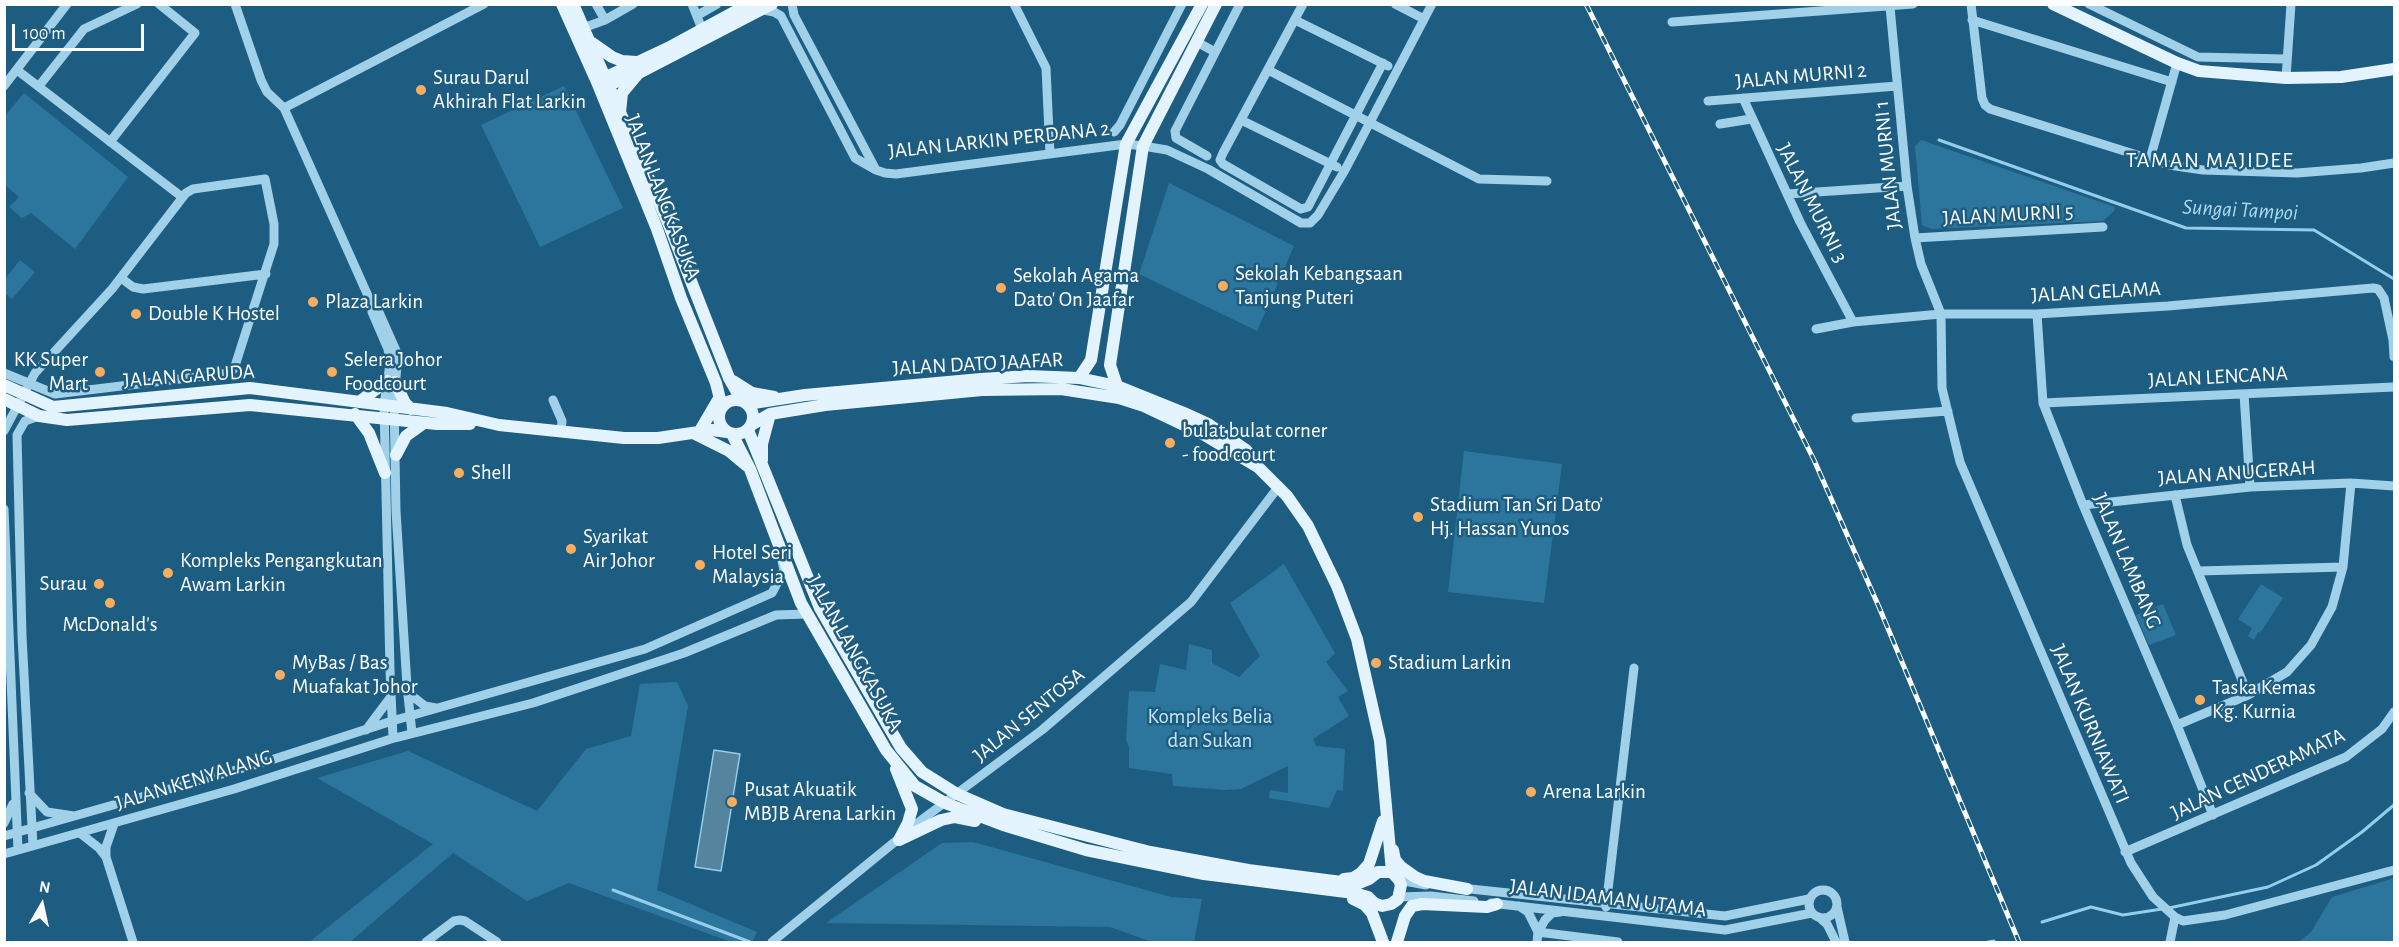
<!DOCTYPE html>
<html>
<head>
<meta charset="utf-8">
<style>
	body { margin:0 }
	#map { position:relative; width:2399px; height:947px; overflow:hidden; background:#1d5d81; font-family:"Alegreya Sans",sans-serif }
	canvas { display:block }
	.frame { position:absolute; inset:0; border:6px solid #fff; pointer-events:none }
	.north { position:absolute; left:12px; top:875px; width:60px; height:60px; -webkit-text-stroke:4px #1d5d81; paint-order:stroke; rotate:9deg; font-size:16px; font-weight:700; line-height:24px; text-align:center; color:#fff }
	.north::after { content:''; display:block; margin:auto; width:21px; height:27px; background:#fff; clip-path:polygon(50% 0,100% 100%,50% 72%,0 100%) }
	.scale { position:absolute; left:12px; top:24px; width:132px; height:27px; box-sizing:border-box; border:3px solid #fff; border-top:0; padding-left:8px; font-size:18px; line-height:21px; white-space:nowrap; color:#fff; -webkit-text-stroke:4px #1d5d81; paint-order:stroke }
</style>
</head>
<body>
<div id="map">
<canvas width="2399" height="947"></canvas>
<div class="frame"></div>
<div class="north">N</div>
<div class="scale">100 m</div>
</div>
<script>
const g = document.querySelector('canvas').getContext('2d');
g.lineJoin = 'round';
function paint(path, color) {
  g.fillStyle = color;
  g.fill(path, 'evenodd');
}
function shape(rows) {
  const path = new Path2D();
  for (const r of rows) {
    if (r.length === 3) {
      path.moveTo(r[0] + r[2], r[1]);
      path.arc(r[0], r[1], r[2], 0, 2 * Math.PI);
      continue;
    }
    path.moveTo(r[0], r[1]);
    for (let i = 2; i < r.length; i += 2) path.lineTo(r[i], r[i + 1]);
  }
  return path;
}
function trace(path, color, width, dash) {
  g.strokeStyle = color;
  g.lineWidth = width;
  g.lineCap = dash ? 'butt' : 'round';
  g.setLineDash(dash || []);
  g.stroke(path);
}
function write(font, color, halo, rows, align = 'center') {
  g.font = font + ' "Alegreya Sans",sans-serif';
  g.lineWidth = 5;
  g.setLineDash([]);
  g.textBaseline = 'middle';
  g.strokeStyle = halo;
  g.fillStyle = color;
  for (const [text, x, y, turn = 0] of rows) {
    g.save();
    g.translate(x, y);
    g.rotate((+turn || 0) * Math.PI / 180);
    g.textAlign = isNaN(turn) ? turn : align;
    if (halo) g.strokeText(text, 0, 0);
    g.fillText(text, 0, 0);
    g.restore();
  }
}
paint(shape([
	[564,86,623,208,540,247,481,125],
	[24,93,128,177,75,249,31,213,22,218,9,207,19,197,5,185,5,116],
	[1921,140,2115,207,2114,211,2103,221,1931,229,1922,225,1915,146],
	[1169,183,1294,246,1257,331,1139,274],
	[20,260,35,272,12,299,5,293,5,279],
	[1464,451,1562,464,1544,603,1448,592],
	[1284,564,1335,653,1326,662,1348,691,1338,697,1349,716,1313,739,1316,746,1345,749,1343,791,1337,790,1329,808,1269,798,1270,790,1288,793,1288,766,1241,789,1226,790,1173,786,1172,774,1129,768,1129,747,1126,739,1129,691,1155,692,1160,664,1186,670,1189,644,1212,650,1212,663,1239,677,1260,656,1230,603],
	[2261,584,2283,598,2260,633,2258,632,2254,640,2248,636,2252,628,2238,619],
	[2163,604,2176,635,2149,645,2136,615],
	[677,682,688,706,657,890,757,932,752,942,731,942,569,883,527,901,453,853,350,942,309,942,433,844,317,778,408,751,537,811,586,749,631,736,640,684],
	[973,842,1171,897,1202,899,1194,942,1152,942,1110,927,826,923,942,843],
	[2394,878,2394,942,2299,942,2311,932,2332,897]
]), '#2c769e');
const water = shape([
	[714,750,740,754,721,871,695,867,714,750]
]);
paint(water, '#55849e');
trace(water, '#94ceeb', 1.5);
trace(shape([
	[1939,140,2186,228,2314,230,2394,279],
	[613,890,750,942],
	[2169,908,2268,887,2316,865,2362,832,2394,805],
	[2042,922,2091,907,2123,915,2162,909],
	[1988,942,1994,941]
]), '#94ceeb', 3);
trace(shape([
	[235,4,261,80,267,92,284,108,373,307,378,310,398,355,394,399,396,511,407,686,412,733],
	[596,4,605,20],
	[692,4,702,29],
	[792,4,794,15,876,170],
	[1014,4,1046,68,1050,154],
	[1303,4,1223,153,1220,160,1223,164,1301,209,1308,207,1383,63],
	[1395,4,1424,19],
	[1971,4,1982,98,1985,105,1990,109,2169,165,2203,170,2297,173,2361,168,2394,163],
	[2089,4,2198,57,2286,59],
	[1890,7,1907,186,1915,238,1921,264,1941,314,1942,388,1960,462,2131,863,2153,897,2175,917,2183,921,2225,915,2394,870],
	[763,10,774,12,781,16,855,158,876,170,885,173,896,174,1126,144,1143,146,1167,150,1208,169,1301,223,1310,223,1318,215,1345,170,1432,4],
	[698,15,717,4],
	[1295,20,1388,66],
	[1972,20,2172,82],
	[1672,22,1913,4],
	[583,28,605,20,633,4],
	[1197,42,1215,52],
	[17,70,182,197],
	[1268,70,1479,179,1547,181],
	[2286,78,2291,4],
	[4,86,67,4],
	[39,86,84,29,137,4],
	[1743,98,1800,222,1853,322],
	[1708,101,1897,86],
	[284,108,484,4],
	[1241,120,1337,167],
	[1720,124,1751,119],
	[1114,132,1120,125,1182,4],
	[110,142,195,33,159,4],
	[1207,156,1176,138,1175,131,1240,4],
	[2150,159,2177,63],
	[1787,194,1907,186],
	[1915,238,2103,227],
	[121,278,133,287,143,289,266,274],
	[373,307,372,312,388,349,390,364,384,405,390,670,393,738],
	[2037,314,2043,403,2083,505,2177,725,2213,815],
	[1816,329,1853,322,1941,314,2037,314,2168,306,2373,288,2378,289,2384,298,2393,340,2394,357],
	[4,373,55,394,229,373],
	[2244,394,2250,487],
	[553,400,562,421,561,431],
	[2043,403,2394,387],
	[1856,418,1948,411],
	[4,431,35,373,112,289,186,193,193,189,265,179,274,224,274,244,234,369,229,373],
	[2175,495,2187,545,2248,695],
	[2083,505,2250,487,2351,483,2394,486],
	[4,509,18,850],
	[2199,571,2343,567],
	[407,692,425,706,436,708],
	[2177,725,2248,695,2287,672,2311,645,2332,607,2343,567,2351,483],
	[366,730,390,698],
	[29,793,47,812,74,816],
	[4,823,13,804],
	[80,833,99,848,106,857,133,942],
	[4,836,268,761,392,721,645,649,772,593,784,570,782,561],
	[33,846,22,636,17,435,25,421,39,416],
	[2125,852,2346,757,2382,729,2394,712],
	[4,854,234,789,391,739,533,703,684,653,776,615,807,614],
	[106,857,106,847,114,824],
	[1399,880,1426,885],
	[1461,888,1725,916,1809,899],
	[1823,904,14],
	[1399,897,1431,896,1474,901],
	[1491,903,1725,930,1812,913],
	[1519,906,1528,912,1538,932],
	[1606,907,1634,668],
	[1837,907,1845,942],
	[1819,917,1827,924,1836,942],
	[1538,932,1618,942],
	[426,942,454,921,460,920,465,921,497,942],
	[772,942,924,818,1042,730,1191,602,1279,486],
	[1537,942,1538,932,1545,920,1552,913,1560,912],
	[2170,942,2175,917]
]), '#a1d0e9', 9);
trace(shape([
	[562,4,597,82,657,229,681,298,716,383,722,407],
	[573,4,669,225,729,378,742,401],
	[2053,4,2177,63,2199,71,2286,78,2341,77,2394,69],
	[592,43,612,57,622,61,636,62],
	[600,80,668,48,749,4],
	[601,88,639,73,772,4],
	[620,112,622,93,637,75],
	[1079,378,1091,360,1126,144,1202,4],
	[733,381,752,393,774,397],
	[395,382,405,403,411,409],
	[4,385,53,407,250,388,447,413,499,425,624,438,658,438,712,430,727,432],
	[1117,386,1110,365,1143,146,1216,4],
	[4,399,39,416,67,420,250,405,437,424,470,424],
	[736,417,17],
	[359,402,387,381],
	[747,404,805,395,981,379,1028,376,1079,378,1117,386,1184,413,1208,424,1246,450,1256,463],
	[355,414,369,433,385,473],
	[751,425,770,414,825,405,982,390,1061,389,1119,398,1144,406,1203,434,1258,467,1287,496,1308,526,1337,586,1357,639,1380,741,1392,872],
	[701,429,718,400],
	[693,433,729,451,747,466],
	[732,434,750,469,801,603,886,750,915,786,945,803,1003,825,1086,850,1204,874,1354,893,1368,897,1374,903,1382,906,1391,904,1398,899,1401,885,1399,880,1392,872,1378,872,1369,879,1357,884,1248,870,1150,852,1003,814,957,794,922,772,901,748,820,608,748,430],
	[396,455,406,436,424,423],
	[762,460,762,444,770,414],
	[896,769,912,809,908,823,899,840],
	[899,840,941,820,955,817,975,821],
	[1393,850,1395,860,1401,867,1415,877,1424,881,1467,889],
	[1344,879,1353,878,1361,873,1369,864,1383,821],
	[1353,899,1365,905,1372,913,1383,942],
	[1397,942,1405,916,1412,906,1422,904,1487,907,1497,904]
]), '#e4f4fe', 12);
const rail = shape([
	[1586,4,1814,460,1879,607,2019,942]
]);
trace(rail, '#fff', 5);
trace(rail, '#1d5d81', 3, [9]);
for (const [x, y, r, color] of [
	[421,90,6,"#f9ae5f"],
	[1223,286,6,"#f9ae5f"],
	[1001,288,6,"#f9ae5f"],
	[313,302,6,"#f9ae5f"],
	[136,314,6,"#f9ae5f"],
	[100,372,6,"#f9ae5f"],
	[332,372,6,"#f9ae5f"],
	[1170,443,6,"#f9ae5f"],
	[459,473,6,"#f9ae5f"],
	[1418,517,6,"#f9ae5f"],
	[571,549,6,"#f9ae5f"],
	[700,565,6,"#f9ae5f"],
	[168,573,6,"#f9ae5f"],
	[99,584,6,"#f9ae5f"],
	[110,603,6,"#f9ae5f"],
	[1376,663,6,"#f9ae5f"],
	[280,675,6,"#f9ae5f"],
	[2200,700,6,"#f9ae5f"],
	[1531,792,6,"#f9ae5f"],
	[732,802,6,"#f9ae5f"]
]) {
  const dot = new Path2D();
  dot.arc(x, y, r, 0, 2 * Math.PI);
  g.fillStyle = color;
  g.fill(dot);
  trace(dot, '#1d5d81', 2);
}
write('21px', '#fff', '#1d5d81', [
	["JALAN MURNI 2",1801,76,-5],
	["JALAN LARKIN PERDANA 2",999,140,-6],
	["JALAN MURNI 1",1888,165,-96],
	["JALAN LANGKASUKA",663,197,69],
	["JALAN MURNI 3",1812,203,63],
	["JALAN MURNI 5",2008,215,-3],
	["JALAN GELAMA",2096,292,-3],
	["JALAN DATO JAAFAR",978,364,-3],
	["JALAN GARUDA",189,376,-4],
	["JALAN LENCANA",2218,377,-3],
	["JALAN ANUGERAH",2237,473,-4],
	["JALAN LAMBANG",2127,561,67],
	["JALAN LANGKASUKA",855,653,61],
	["JALAN SENTOSA",1029,715,-39],
	["JALAN KURNIAWATI",2090,724,67],
	["JALAN CENDERAMATA",2258,774,-25],
	["JALAN KENYALANG",194,780,-17],
	["JALAN IDAMAN UTAMA",1608,898,7]
]);
write('21px', '#fff', '#1d5d81', [
	["Surau Darul",433,78],
	["Akhirah Flat Larkin",433,102],
	["Sekolah Kebangsaan",1235,274],
	["Tanjung Puteri",1235,298],
	["Sekolah Agama",1013,276],
	["Dato' On Jaafar",1013,300],
	["Plaza Larkin",325,302],
	["Double K Hostel",148,314],
	["KK Super",88,360,"right"],
	["Mart",88,384,"right"],
	["Selera Johor",344,360],
	["Foodcourt",344,384],
	["bulat bulat corner",1182,431],
	["- food court",1182,455],
	["Shell",471,473],
	["Stadium Tan Sri Dato’",1430,505],
	["Hj. Hassan Yunos",1430,529],
	["Syarikat",583,537],
	["Air Johor",583,561],
	["Hotel Seri",712,553],
	["Malaysia",712,577],
	["Kompleks Pengangkutan",180,561],
	["Awam Larkin",180,585],
	["Surau",87,584,"right"],
	["McDonald's",110,625,"center"],
	["MyBas / Bas",292,663],
	["Muafakat Johor",292,687],
	["Stadium Larkin",1388,663],
	["Taska Kemas",2212,688],
	["Kg. Kurnia",2212,712],
	["Pusat Akuatik",744,790],
	["MBJB Arena Larkin",744,814],
	["Arena Larkin",1543,792]
], 'left');
write('21px', '#c5e6f7', '#1d5d81', [
	["Kompleks Belia",1210,717],
	["dan Sukan",1210,741]
]);
g.letterSpacing = '1.5px';
write('22px', '#fff', '#1d5d81', [
	["TAMAN MAJIDEE",2210,160]
]);
g.letterSpacing = '0px';
write('italic 22px', '#acdaf1', '#1d5d81', [
	["Sungai Tampoi",2240,210,3]
]);
</script>
</body>
</html>
